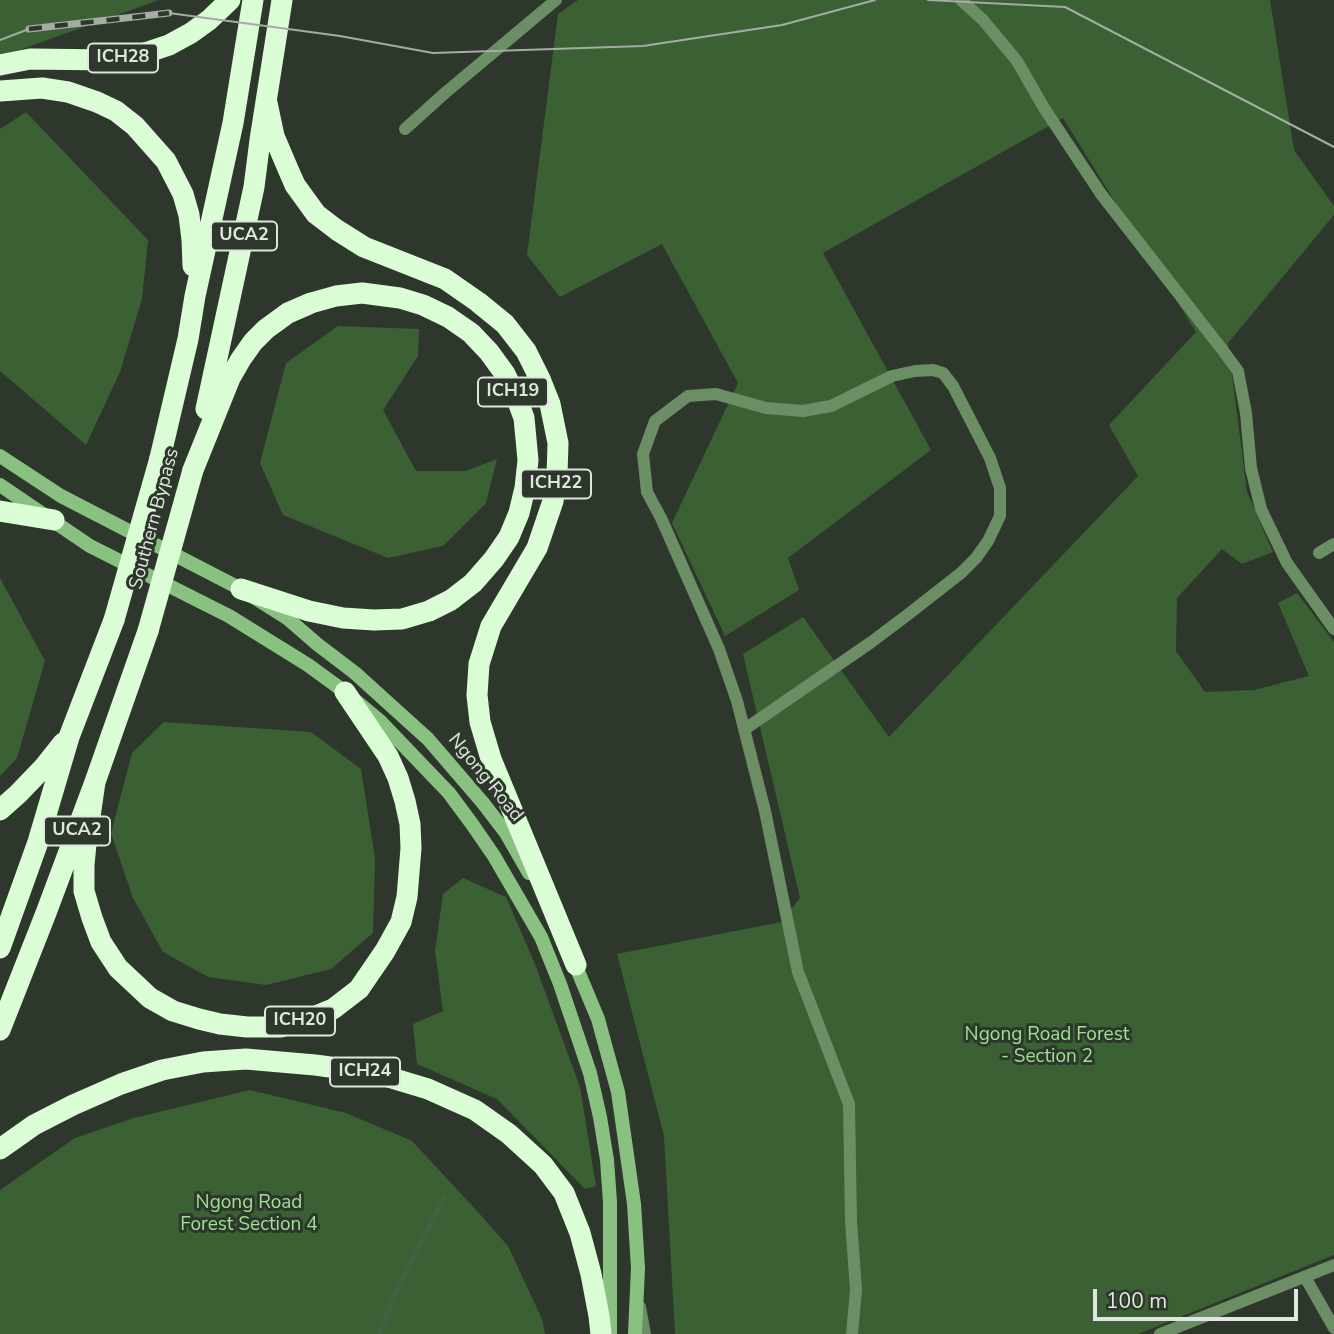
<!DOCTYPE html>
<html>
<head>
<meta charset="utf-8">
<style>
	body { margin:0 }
	#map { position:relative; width:1334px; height:1334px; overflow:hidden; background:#2d372b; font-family:"Nunito Sans",sans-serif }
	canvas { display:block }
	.scale { position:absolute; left:1093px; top:1289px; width:205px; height:32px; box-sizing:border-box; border:4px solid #e0e7df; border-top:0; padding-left:9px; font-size:21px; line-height:24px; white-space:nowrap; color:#e0e7df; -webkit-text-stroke:5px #2d372b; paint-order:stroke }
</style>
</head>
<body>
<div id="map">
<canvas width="1334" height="1334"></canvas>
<div class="scale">100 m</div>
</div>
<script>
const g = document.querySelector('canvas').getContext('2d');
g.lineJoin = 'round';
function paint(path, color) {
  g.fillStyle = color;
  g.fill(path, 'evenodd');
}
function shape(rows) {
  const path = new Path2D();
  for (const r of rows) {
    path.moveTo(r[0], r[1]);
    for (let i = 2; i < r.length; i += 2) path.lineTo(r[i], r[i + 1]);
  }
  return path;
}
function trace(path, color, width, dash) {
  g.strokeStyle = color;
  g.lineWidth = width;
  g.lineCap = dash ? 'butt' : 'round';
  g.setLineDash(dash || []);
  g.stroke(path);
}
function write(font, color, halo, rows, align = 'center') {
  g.font = font + ' "Nunito Sans",sans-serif';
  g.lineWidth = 6;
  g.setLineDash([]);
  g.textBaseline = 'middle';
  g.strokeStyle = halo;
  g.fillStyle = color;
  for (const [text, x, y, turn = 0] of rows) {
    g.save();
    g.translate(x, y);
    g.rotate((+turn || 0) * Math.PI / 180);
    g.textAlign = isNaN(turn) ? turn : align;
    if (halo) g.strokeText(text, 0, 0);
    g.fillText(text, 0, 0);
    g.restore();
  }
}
paint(shape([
	[0,0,159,0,0,57],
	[578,0,1270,0,1294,150,1334,206,1334,215,1228,343,1247,492,1273,552,1242,564,1222,549,1177,598,1176,651,1205,692,1254,690,1309,676,1278,603,1297,593,1334,642,1334,1255,1138,1334,675,1334,664,1136,617,954,781,922,800,898,743,654,803,617,889,737,1138,476,1109,425,1196,332,1063,118,823,253,931,450,788,558,799,590,725,636,672,523,738,383,662,244,560,297,527,255,558,14],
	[26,112,148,240,142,299,120,372,86,445,0,371,0,129],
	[338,326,419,329,418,356,383,410,416,471,466,471,497,459,486,503,443,546,388,558,283,515,260,463,286,363],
	[0,578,45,661,17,758,0,776],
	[164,722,311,732,361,769,375,858,373,933,331,969,266,985,208,977,163,952,133,898,111,833,132,753],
	[463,878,506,897,535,964,580,1087,596,1186,585,1189,497,1099,417,1064,413,1024,443,1011,435,951,443,894],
	[250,1090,346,1113,412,1141,478,1212,508,1246,542,1319,545,1334,0,1334,0,1190,75,1138,134,1118]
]), '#3b6034');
trace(shape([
	[379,1334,395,1295,444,1198]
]), '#455f43', 4.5);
trace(shape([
	[961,0,983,20,1017,61,1044,108,1101,194,1221,348,1238,371,1246,413,1251,468,1261,509,1287,563,1334,629],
	[405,129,445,93,556,0],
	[1319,553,1334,544],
	[745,729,870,643,906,616,961,573,976,558,988,541,1000,516,1000,488,990,458,953,386,943,373,933,370,915,371,892,376,831,406,803,411,766,408,716,394,688,396,655,421,643,454,647,492,661,518,719,649,737,701,765,811,798,972,849,1104,851,1221,856,1290,852,1334],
	[1305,1277,1334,1328],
	[640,1307,645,1334],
	[1160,1334,1334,1265]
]), '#6c8e65', 12);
trace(shape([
	[0,456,61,496,241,589,287,618,317,644,355,673,428,739,483,803,506,833,529,873],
	[0,485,90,546,229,616,308,665,345,692,381,722,449,793,472,824,494,856,541,937,560,984,590,1073,600,1117,607,1160,610,1202,610,1334],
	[572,957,598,1019,618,1092,634,1204,638,1268,635,1334]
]), '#89c180', 14);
trace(shape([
	[0,65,30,59,110,60,139,55,169,45,191,33,209,20,230,0],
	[0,91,42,88,68,92,97,102,116,111,135,126,166,161,183,194,189,215,192,240,193,266],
	[267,103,274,136,288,169,295,185,316,214,337,230,364,247,445,279,478,302,505,324,526,351,540,379,550,404,558,443,557,475,553,501,537,548,491,626,479,664,477,695,480,722,491,759,576,965],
	[206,409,254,187,260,140,282,0],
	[160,458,188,339,195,296,233,123,253,0],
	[193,470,230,378,241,359,253,342,266,329,288,313,311,303,336,296,362,293,400,298,423,305,448,317,471,333,489,352,505,374,517,399,524,418,528,460,525,488,519,513,509,537,494,559,473,583,451,600,429,611,402,619,374,620,343,618,309,611,241,589],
	[0,511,54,520],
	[95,782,86,844,84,865,84,891,92,918,101,942,118,968,150,998,173,1011,199,1019,220,1024,247,1027,281,1027,316,1016,333,1009,359,989,385,951,401,922,407,897,411,848,410,824,405,801,398,778,388,756,345,692],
	[0,810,18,794,44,767,63,743],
	[0,948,38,842,69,737,114,620],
	[0,1030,46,913,95,782,148,631],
	[0,1149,34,1125,73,1105,121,1084,162,1070,203,1062,246,1059,315,1065,375,1073,428,1089,475,1110,509,1134,543,1165,564,1193,580,1233,591,1274,599,1316,601,1334]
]), '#dbfdd5', 21);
trace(shape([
	[928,0,1065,7,1334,147],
	[169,13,340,36,433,53,643,46,782,25,875,0],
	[0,40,29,29]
]), '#a4aca3', 2);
const rail = shape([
	[29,29,169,13]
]);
trace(rail, '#a4aca3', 7);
trace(rail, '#2d372b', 4.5, [13]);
trace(shape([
	[114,620,160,458],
	[148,631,193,470]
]), '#dbfdd5', 21);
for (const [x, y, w] of [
	[123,58,70],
	[244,236,66],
	[513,392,70],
	[556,484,70],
	[77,831,66],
	[300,1021,70],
	[365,1072,70]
]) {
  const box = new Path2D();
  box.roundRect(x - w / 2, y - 14.5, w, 29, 5);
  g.fillStyle = '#2d372b';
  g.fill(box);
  trace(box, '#e0e7df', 2);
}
write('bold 18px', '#e0e7df', null, [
	["ICH28",123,58],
	["UCA2",244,236],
	["ICH19",513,392],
	["ICH22",556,484],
	["UCA2",77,831],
	["ICH20",300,1021],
	["ICH24",365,1072]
]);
write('19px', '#e0e7df', '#2d372b', [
	["Southern Bypass",155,519,-75],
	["Ngong Road",485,778,51]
]);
write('19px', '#9ee292', '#2d372b', [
	["Ngong Road Forest",1047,1035],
	["- Section 2",1047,1057],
	["Ngong Road",249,1203],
	["Forest Section 4",249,1225]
]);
</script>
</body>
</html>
